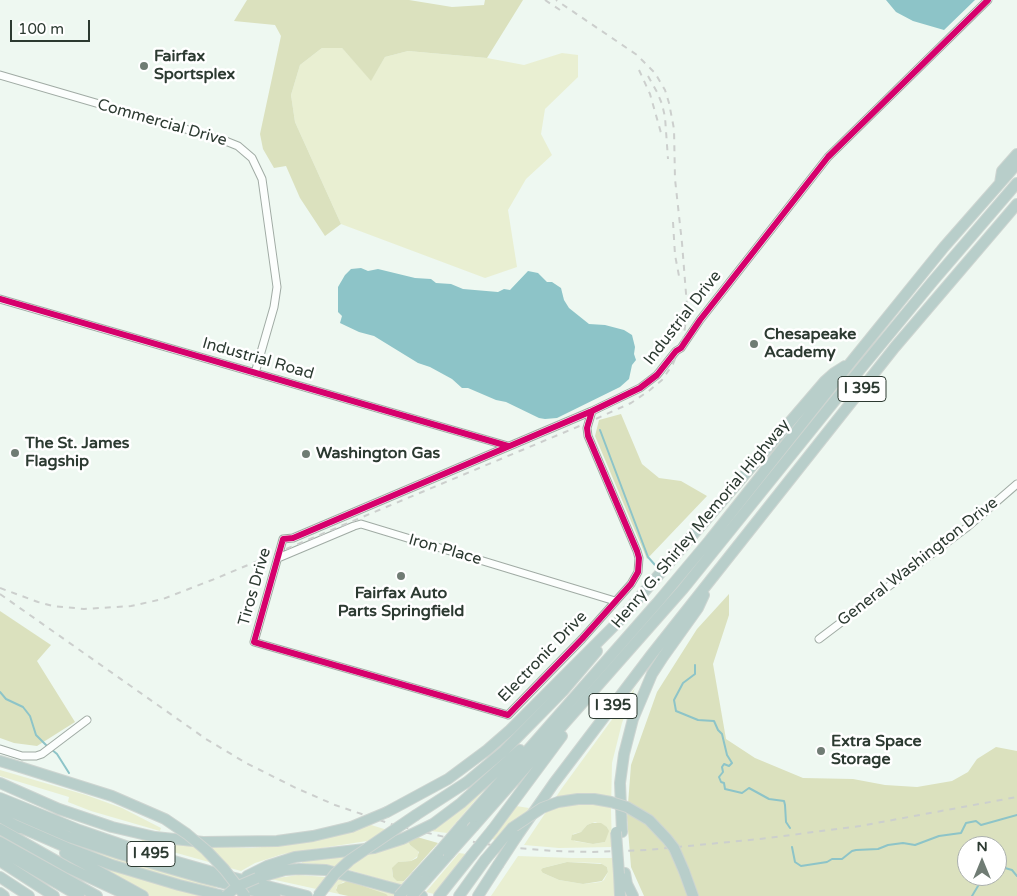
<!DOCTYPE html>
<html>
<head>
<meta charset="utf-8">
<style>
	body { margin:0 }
	#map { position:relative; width:1017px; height:896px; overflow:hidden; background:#eef8f1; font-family:"Varela Round",sans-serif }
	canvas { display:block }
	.north { position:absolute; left:957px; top:836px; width:50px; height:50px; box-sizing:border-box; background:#fff; border:1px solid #abb0ad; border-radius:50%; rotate:0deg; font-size:14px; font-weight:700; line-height:20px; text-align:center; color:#2c3a31 }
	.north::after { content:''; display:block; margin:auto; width:18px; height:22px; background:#707c74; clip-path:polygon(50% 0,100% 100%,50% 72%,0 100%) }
	.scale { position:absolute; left:10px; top:20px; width:80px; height:22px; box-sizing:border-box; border:2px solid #2c3a31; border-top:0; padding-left:6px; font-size:15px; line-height:18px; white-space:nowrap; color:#2c3a31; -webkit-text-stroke:4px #fff; paint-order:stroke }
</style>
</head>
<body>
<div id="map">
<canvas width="1017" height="896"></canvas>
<div class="north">N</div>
<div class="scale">100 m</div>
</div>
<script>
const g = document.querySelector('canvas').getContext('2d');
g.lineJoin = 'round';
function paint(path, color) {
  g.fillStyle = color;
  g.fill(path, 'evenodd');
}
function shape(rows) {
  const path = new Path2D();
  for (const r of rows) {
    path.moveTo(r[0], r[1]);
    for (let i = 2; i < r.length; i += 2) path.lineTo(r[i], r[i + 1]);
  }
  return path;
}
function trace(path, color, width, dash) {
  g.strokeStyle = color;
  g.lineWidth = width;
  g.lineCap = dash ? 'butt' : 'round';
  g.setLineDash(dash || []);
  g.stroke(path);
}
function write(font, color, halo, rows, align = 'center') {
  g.font = font + ' "Varela Round",sans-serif';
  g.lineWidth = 5;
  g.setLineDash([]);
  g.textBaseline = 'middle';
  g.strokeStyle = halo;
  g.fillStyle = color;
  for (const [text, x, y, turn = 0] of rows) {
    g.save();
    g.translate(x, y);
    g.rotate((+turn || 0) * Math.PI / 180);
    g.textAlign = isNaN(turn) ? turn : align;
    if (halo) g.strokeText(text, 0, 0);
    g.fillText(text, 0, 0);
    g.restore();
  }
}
paint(shape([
	[322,48,342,48,371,80,385,57,408,51,487,58,524,65,562,53,578,55,578,77,545,109,541,134,552,155,526,179,508,210,517,267,485,278,341,224,295,122,291,95,300,65],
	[635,688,622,723,612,763,611,810,612,847,559,848,524,845,562,788],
	[595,822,607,827,608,829,605,842,593,844,574,841,573,834,581,832,587,825],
	[0,770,86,795,122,808,161,828,160,831,91,811,68,802,69,797,0,776],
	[486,788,447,833,431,831,452,815],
	[516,806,529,808,506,842,491,839],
	[27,822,217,886,215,890,131,867,86,851,26,825],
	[368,824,397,833,367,841,283,854,255,863,241,871,141,843,142,839,194,846,251,848,284,845],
	[408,841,410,845,418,851,419,855,411,861,398,862,392,870,393,877,400,881,404,881,401,885,349,870,329,865,302,863,302,861],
	[459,853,466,854,434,894,426,892],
	[518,856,572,858,613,858,615,896,491,896],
	[567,862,600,863,607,867,608,872,604,880,601,882,583,884,559,880,543,873,543,868],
	[109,867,207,896,144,896,133,885,107,870],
	[298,875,339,878,402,896,388,896,360,886,343,882,336,888,339,894,271,879]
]), '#e9efd2');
paint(shape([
	[247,0,409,0,452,7,484,5,485,0,523,0,487,58,408,51,385,57,371,81,342,48,322,48,300,65,291,95,295,122,341,224,325,236,300,198,286,166,274,168,263,149,260,134,281,36,275,25,234,21],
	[621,414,642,464,659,478,681,481,707,496,647,559,595,436,599,420],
	[729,594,729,615,713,664,726,739,755,758,803,778,853,779,885,785,917,787,952,781,968,772,977,759,996,747,1017,751,1017,896,644,896,631,867,627,817,631,765,657,692,697,629],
	[967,846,997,846,997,876,967,876],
	[0,611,51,645,37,661,75,722,37,746,14,743,0,738],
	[592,823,601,823,607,827,609,831,605,842,593,844,571,840,572,835,581,832,587,825],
	[417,837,438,843,404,881,397,881,393,877,392,868,398,862,411,861,417,858,419,852,410,845,408,841],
	[567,862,602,864,607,867,608,872,602,881,583,884,559,880,543,873,541,870,543,868],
	[348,881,386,894,388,896,348,896,339,894,336,890,338,885]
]), '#dbe1be');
paint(shape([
	[886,0,975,0,944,30,913,21,896,12],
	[361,268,368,271,378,269,415,278,431,279,436,283,451,284,463,289,498,292,504,289,510,290,528,271,538,273,547,282,552,282,561,288,564,300,569,308,589,324,605,325,624,330,632,335,635,347,634,354,636,360,632,365,629,379,620,387,557,418,545,419,539,418,506,402,496,400,468,388,462,388,452,379,430,367,418,363,374,336,359,332,340,323,342,316,338,312,338,287,345,275,351,269]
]), '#8dc4c8');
trace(shape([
	[600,430,648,557,655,565],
	[695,665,695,674,683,683,674,700,676,711,698,720,714,721,718,730,722,734,727,755,732,763,729,766,724,764,722,767,723,772,719,777,721,782,724,783,725,789,742,793,749,788,769,799,784,801,785,805,786,822,790,828],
	[0,692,6,699,23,707,30,716,36,735,47,746],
	[51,749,57,754,69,773],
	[792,847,795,862,801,866,827,862,832,859,842,859,852,851,856,850,878,849,888,845,903,843,915,845,939,836,961,833,966,823,976,821,981,825,1017,815],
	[997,868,1005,868,1012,870,1017,876],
	[972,896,984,876]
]), '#8dc4c8', 2);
const minor = shape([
	[0,75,223,140,238,146,252,158,262,179,277,287,274,307,255,373],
	[0,299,508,446],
	[592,411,587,428,588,436,637,551,639,558,638,572,631,584,582,639,508,715,254,642,283,539,293,538,592,411,640,388,657,375,676,351,681,348,700,320,828,157,988,0],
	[278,558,354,526,361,524,615,601],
	[819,639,966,528,1017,484],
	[0,749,22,756,36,756,42,754,87,720]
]);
const highway = shape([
	[1000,183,1002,171,1017,154],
	[0,761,20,767],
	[0,783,59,809,112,827,155,837,203,842,277,841,313,836,351,827],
	[0,798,79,830,146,853,223,875,307,896],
	[0,807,69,837,120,854,203,878,275,896],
	[387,812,448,779,487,750,510,730,620,620,825,381,834,373,845,366],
	[416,815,467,782,504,751,563,691,597,651],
	[0,817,20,828],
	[433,824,461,803,520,750],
	[15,825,70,849,112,865,179,885,224,896],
	[462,825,657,603,709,541,851,362,944,247,1017,164],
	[474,826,683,589,858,372,933,281,1017,183],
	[0,829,69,868,129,896],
	[493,829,562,736],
	[622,832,620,783,624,754,633,719,652,674,663,657,698,608,704,595],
	[517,836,554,783,652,654,895,347,1017,204],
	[0,842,97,896],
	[0,850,79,896],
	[65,853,143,896],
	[0,861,54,896],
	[684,871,693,896],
	[625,873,627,884,633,896],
	[619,874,620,896],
	[247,876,267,866,295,857,374,848,402,839],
	[417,876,439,852],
	[0,877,29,896],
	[257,878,285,870,299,869,326,870,422,896],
	[426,880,449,854],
	[0,893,4,896],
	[439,896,471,856],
	[459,896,485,860],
	[478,896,498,865]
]);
trace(minor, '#a0aba4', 9);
trace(highway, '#ced5d1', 12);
trace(minor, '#fcfefd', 7);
trace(highway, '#b8ceca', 10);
trace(shape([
	[545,0,560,10],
	[639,70,650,94,661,133],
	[648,76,657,92,662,104,665,117,668,159],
	[673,222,675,255,679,276],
	[0,588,38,602,53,606,84,609,131,606,163,599,217,578,589,422,631,403,650,390,662,380,673,364,684,336,687,306,682,243,675,179,674,129,669,103,665,90,655,73,637,55,556,0],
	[0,594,206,739,246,763,296,788,335,805,394,825,445,837,504,847,554,851,592,852,647,850,760,839,860,826,1017,797]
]), '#cccfcd', 2, [6, 6]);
const highwayBridge = shape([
	[20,767,112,796,165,819,187,834,206,850,224,869,245,896],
	[351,827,387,812],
	[616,832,619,874],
	[402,839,433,824],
	[439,852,462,825],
	[449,854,474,826],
	[471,856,493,829],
	[485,860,512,828,542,808,558,802,578,799,594,799,611,802,627,807,649,820,667,839,674,848,684,871],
	[498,865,517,836],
	[226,896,236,887,257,878],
	[318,896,335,874,350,860,416,815],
	[399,896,417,876],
	[412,896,426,880]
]);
trace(highwayBridge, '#ced5d1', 12, []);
trace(highwayBridge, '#b8ceca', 10);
trace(shape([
	[0,299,508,446],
	[592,411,587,428,588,436,637,551,639,558,638,572,631,584,582,639,508,715,254,642,283,539,293,538,592,411,640,388,657,375,676,351,681,348,700,320,828,157,988,0]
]), '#d6006c', 6);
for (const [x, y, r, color] of [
	[144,66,5,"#707c74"],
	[754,344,5,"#707c74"],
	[15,453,5,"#707c74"],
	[306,454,5,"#707c74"],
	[401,576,5,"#707c74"],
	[821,751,5,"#707c74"]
]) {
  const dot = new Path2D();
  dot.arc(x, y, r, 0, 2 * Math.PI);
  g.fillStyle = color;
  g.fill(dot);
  trace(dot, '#fff', 2);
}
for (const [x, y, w] of [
	[862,389,48],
	[613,706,48],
	[151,854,48]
]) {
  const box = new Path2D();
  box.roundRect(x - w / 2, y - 12.5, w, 25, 4);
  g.fillStyle = '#fff';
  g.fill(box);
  trace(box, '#2c3a31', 1);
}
write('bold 15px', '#2c3a31', null, [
	["I 395",862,389],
	["I 395",613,706],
	["I 495",151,854]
]);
write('bold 16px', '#2c3a31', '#fff', [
	["Fairfax",154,57],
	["Sportsplex",154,75],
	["Chesapeake",764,335],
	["Academy",764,353],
	["The St. James",25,444],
	["Flagship",25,462],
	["Washington Gas",316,454],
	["Fairfax Auto",401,594,"center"],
	["Parts Springfield",401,612,"center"],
	["Extra Space",831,742],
	["Storage",831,760]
], 'left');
write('16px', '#2c3a31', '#fff', [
	["Commercial Drive",162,123,16],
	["Industrial Drive",683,318,-52],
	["Industrial Road",258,359,16],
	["Henry G. Shirley Memorial Highway",701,524,-50],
	["Iron Place",445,550,16],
	["General Washington Drive",918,562,-38],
	["Tiros Drive",255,587,-74],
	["Electronic Drive",543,657,-46]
]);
</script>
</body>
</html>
